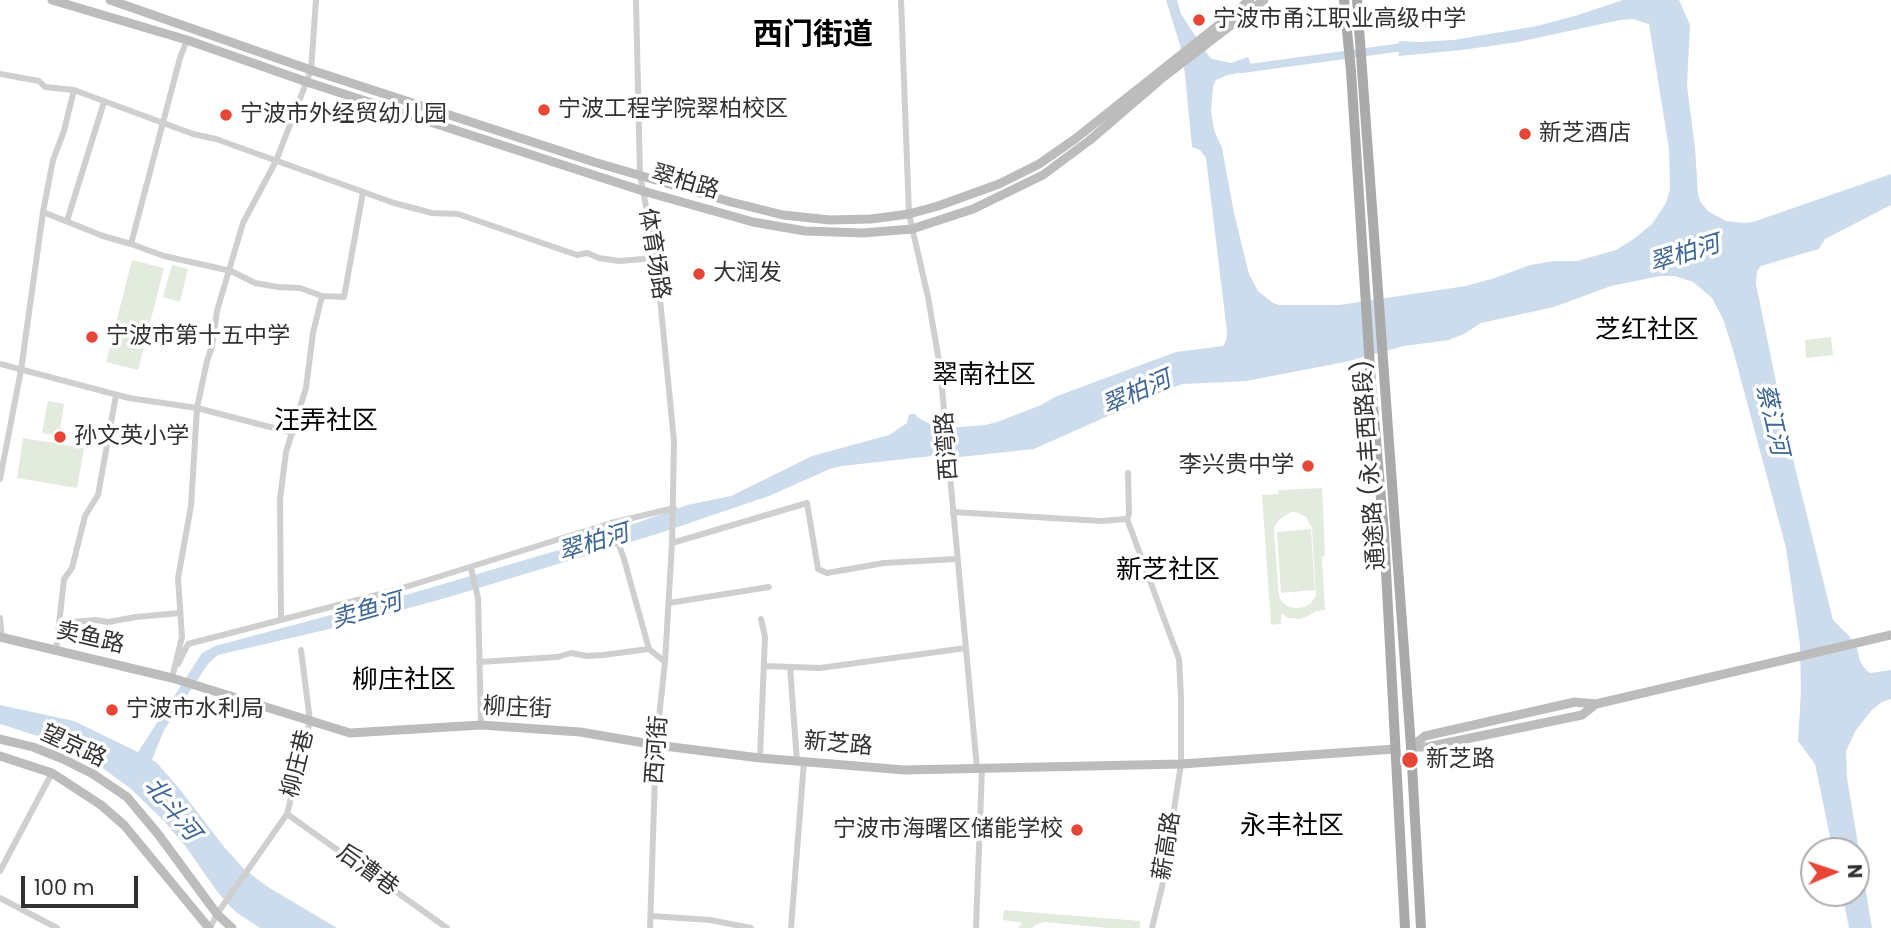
<!DOCTYPE html>
<html>
<head>
<meta charset="utf-8">
<style>
	body { margin:0 }
	#map { position:relative; width:1891px; height:928px; overflow:hidden; background:#fff; font-family:Poppins,sans-serif }
	canvas { display:block }
	.north { position:absolute; left:1800px; top:837px; width:70px; height:70px; box-sizing:border-box; background:#fff; border:2px solid #adadad; border-radius:50%; rotate:88deg; font-size:19px; font-weight:700; line-height:28px; text-align:center; color:#323232 }
	.north::after { content:''; display:block; margin:auto; width:24px; height:32px; background:#e64537; clip-path:polygon(50% 0,100% 100%,50% 72%,0 100%) }
	.scale { position:absolute; left:21px; top:876px; width:117px; height:32px; box-sizing:border-box; border:4px solid #323232; border-top:0; padding-left:9px; font-size:21px; line-height:24px; white-space:nowrap; color:#323232; -webkit-text-stroke:5px #fff; paint-order:stroke }
</style>
</head>
<body>
<div id="map">
<canvas width="1891" height="928"></canvas>
<div class="north">N</div>
<div class="scale">100 m</div>
</div>
<script>
const g = document.querySelector('canvas').getContext('2d');
g.lineJoin = 'round';
function paint(path, color) {
  g.fillStyle = color;
  g.fill(path, 'evenodd');
}
function shape(rows) {
  const path = new Path2D();
  for (const r of rows) {
    path.moveTo(r[0], r[1]);
    for (let i = 2; i < r.length; i += 2) path.lineTo(r[i], r[i + 1]);
  }
  return path;
}
function trace(path, color, width, dash) {
  g.strokeStyle = color;
  g.lineWidth = width;
  g.lineCap = dash ? 'butt' : 'round';
  g.setLineDash(dash || []);
  g.stroke(path);
}
function write(font, color, halo, rows, align = 'center') {
  g.font = font + ' Poppins,"Noto Sans SC",sans-serif';
  g.lineWidth = 7;
  g.setLineDash([]);
  g.textBaseline = 'middle';
  g.strokeStyle = halo;
  g.fillStyle = color;
  for (const [text, x, y, turn = 0] of rows) {
    g.save();
    g.translate(x, y);
    g.rotate((+turn || 0) * Math.PI / 180);
    g.textAlign = isNaN(turn) ? turn : align;
    if (halo) g.strokeText(text, 0, 0);
    g.fillText(text, 0, 0);
    g.restore();
  }
}
paint(shape([
	[132,260,164,268,138,370,106,362],
	[172,265,188,269,180,302,163,297],
	[1831,337,1833,355,1806,358,1805,340],
	[48,401,64,404,59,436,42,433],
	[23,438,84,448,77,488,17,478],
	[1322,488,1325,556,1322,557,1325,610,1316,611,1308,616,1300,619,1288,618,1281,613,1281,624,1271,625,1262,495,1278,494,1278,490],
	[1291,512,1296,512,1306,517,1312,528,1316,595,1311,603,1305,607,1297,608,1289,607,1282,602,1279,596,1274,532,1274,527,1280,519],
	[1311,529,1315,590,1281,593,1277,532],
	[1004,910,1140,921,1140,928,1107,928,1045,922,1037,924,1032,928,1018,928,1023,923,1003,920]
]), '#e3ebde');
paint(shape([
	[1166,0,1177,0,1181,14,1208,55,1212,59,1231,63,1248,57,1253,70,1228,75,1216,80,1213,86,1211,111,1214,130,1222,148,1234,213,1249,274,1258,291,1273,303,1279,305,1339,305,1466,286,1495,278,1530,265,1554,261,1577,261,1616,250,1635,238,1652,224,1666,203,1670,189,1669,149,1649,24,1633,19,1620,20,1518,42,1462,50,1399,56,1399,41,1420,42,1453,40,1537,26,1578,15,1623,0,1679,0,1690,25,1687,86,1695,148,1698,194,1701,203,1708,211,1726,221,1744,223,1753,222,1891,174,1891,205,1825,239,1819,249,1815,250,1761,266,1757,271,1756,284,1786,431,1833,620,1849,636,1857,648,1860,661,1866,670,1870,673,1891,670,1891,699,1882,702,1872,710,1856,730,1846,751,1847,778,1872,928,1849,928,1842,893,1856,893,1856,851,1833,851,1815,764,1798,741,1801,691,1800,645,1786,548,1733,350,1723,319,1712,298,1693,282,1675,276,1660,276,1611,286,1554,307,1481,323,1464,334,1449,340,1404,346,1345,362,1246,381,1183,384,1171,388,1034,449,960,457,932,456,842,466,830,469,769,496,657,534,449,597,351,624,218,655,208,664,164,730,152,760,156,762,178,787,225,848,244,869,268,887,337,928,260,928,237,913,228,904,216,890,186,847,165,822,131,789,104,769,74,751,41,737,0,724,0,705,74,721,138,752,202,653,215,646,409,594,569,547,687,505,731,496,812,456,889,435,907,423,909,414,915,414,917,417,930,424,948,428,985,425,997,422,1041,405,1057,396,1176,352,1223,346,1226,341,1227,332,1206,158,1200,150,1192,147,1185,74,1180,45]
]), '#cddced');
trace(shape([
	[1242,69,1410,46]
]), '#cddced', 8);
trace(shape([
	[636,0,640,175,656,258,674,441,672,543,665,662,656,745,650,928],
	[901,0,909,214,928,297,940,367,977,768],
	[0,74,39,81,45,87,74,90,193,134,216,139,394,203,432,213,458,214,577,255,587,253,599,258,619,261,656,258],
	[43,212,103,236,131,244,164,256,231,271,255,283,278,287,300,288,322,296],
	[67,221,104,102],
	[131,244,180,58,187,40],
	[0,364,129,398,197,408,293,433],
	[1128,473,1129,514,1127,519,1179,659,1181,698,1181,764,1162,887,1152,928],
	[0,479,21,370,43,212,53,160,64,131,74,90],
	[953,512,1101,521,1127,519],
	[611,523,624,559,649,649,665,662],
	[672,543,807,503,818,569,827,573,884,563,957,559],
	[471,568,478,598,481,725],
	[669,603,769,587],
	[0,618,2,638],
	[281,619,280,499,286,452,306,388,313,333,322,296,344,297,363,192],
	[60,623,96,620,108,622,136,617,180,613],
	[56,651,64,579,72,568,85,516,98,495,116,395],
	[479,662,558,657,571,653,587,656,603,655,649,649],
	[178,664,188,644,396,590,611,523,674,508],
	[765,666,820,668,966,648],
	[790,667,797,761],
	[172,678,182,637,178,578,191,506,197,408,207,361,212,346,217,311,243,223,276,161,311,70,316,0],
	[760,758,765,637,761,619],
	[287,814,447,928],
	[0,871,52,773],
	[0,898,57,928],
	[651,916,710,920,751,928],
	[210,928,217,914,287,814,310,721,301,650],
	[791,928,804,761],
	[976,928,982,768]
]), '#cfcfcf', 6);
trace(shape([
	[52,0,187,40,307,82,643,191,753,222,805,231,863,233,912,229,973,209,1043,175,1090,140,1161,79,1264,0],
	[110,0,311,70,594,162,731,202,783,215,830,220,871,219,909,214,938,206,999,184,1039,164,1075,139,1250,0],
	[0,637,172,678,350,733,481,725,580,732,656,745,760,758,905,770,1181,764,1395,749],
	[0,739,33,747,63,759,93,774,127,797,158,834,217,914,232,928],
	[1411,747,1425,736,1575,702,1596,704,1891,635],
	[1411,747,1427,747,1582,715,1596,704],
	[0,756,52,773,101,805,124,825,209,928]
]), '#bcbcbc', 9);
trace(shape([
	[1344,0,1351,71,1371,383,1384,533,1405,928],
	[1357,0,1411,747,1421,928]
]), '#aaa', 10);
for (const [x, y, r, color] of [
	[1199,20,7,"#e64537"],
	[544,110,7,"#e64537"],
	[226,115,7,"#e64537"],
	[1525,134,7,"#e64537"],
	[699,274,7,"#e64537"],
	[92,337,7,"#e64537"],
	[60,437,7,"#e64537"],
	[1308,466,7,"#e64537"],
	[112,710,7,"#e64537"],
	[1410,760,9,"#e64537"],
	[1077,830,7,"#e64537"]
]) {
  const dot = new Path2D();
  dot.arc(x, y, r, 0, 2 * Math.PI);
  g.fillStyle = color;
  g.fill(dot);
  trace(dot, '#fff', 2.5);
}
write('23px', '#323232', '#fff', [
	["宁波市甬江职业高级中学",1213,20],
	["宁波工程学院翠柏校区",558,110],
	["宁波市外经贸幼儿园",240,115],
	["新芝酒店",1539,134],
	["大润发",713,274],
	["宁波市第十五中学",106,337],
	["孙文英小学",74,437],
	["李兴贵中学",1294,466,"right"],
	["宁波市水利局",126,710],
	["新芝路",1426,760],
	["宁波市海曙区储能学校",1063,830,"right"]
], 'left');
write('23px', '#323232', '#fff', [
	["翠柏路",685,183,16],
	["体育场路",653,254,81],
	["西湾路",948,446,-94],
	["通途路 (永丰西路段)",1371,465,-94],
	["卖鱼路",90,639,13],
	["柳庄街",517,709,3],
	["新芝路",838,745,5],
	["望京路",73,747,25],
	["西河街",658,750,-86],
	["柳庄巷",299,764,-76],
	["薪高路",1168,846,-81],
	["后漕巷",367,871,36]
]);
write('italic 24px', '#3e6696', '#fff', [
	["翠柏河",1685,255,-17],
	["翠柏河",1137,394,-24],
	["蔡江河",1771,420,77],
	["翠柏河",594,544,-17],
	["卖鱼河",367,612,-16],
	["北斗河",171,810,51]
]);
write('26px', '#000', '#fff', [
	["芝红社区",1647,331],
	["翠南社区",984,376],
	["汪弄社区",326,422],
	["新芝社区",1168,571],
	["柳庄社区",404,681],
	["永丰社区",1292,827]
]);
write('bold 30px', '#000', '#fff', [
	["西门街道",813,36]
]);
</script>
</body>
</html>
